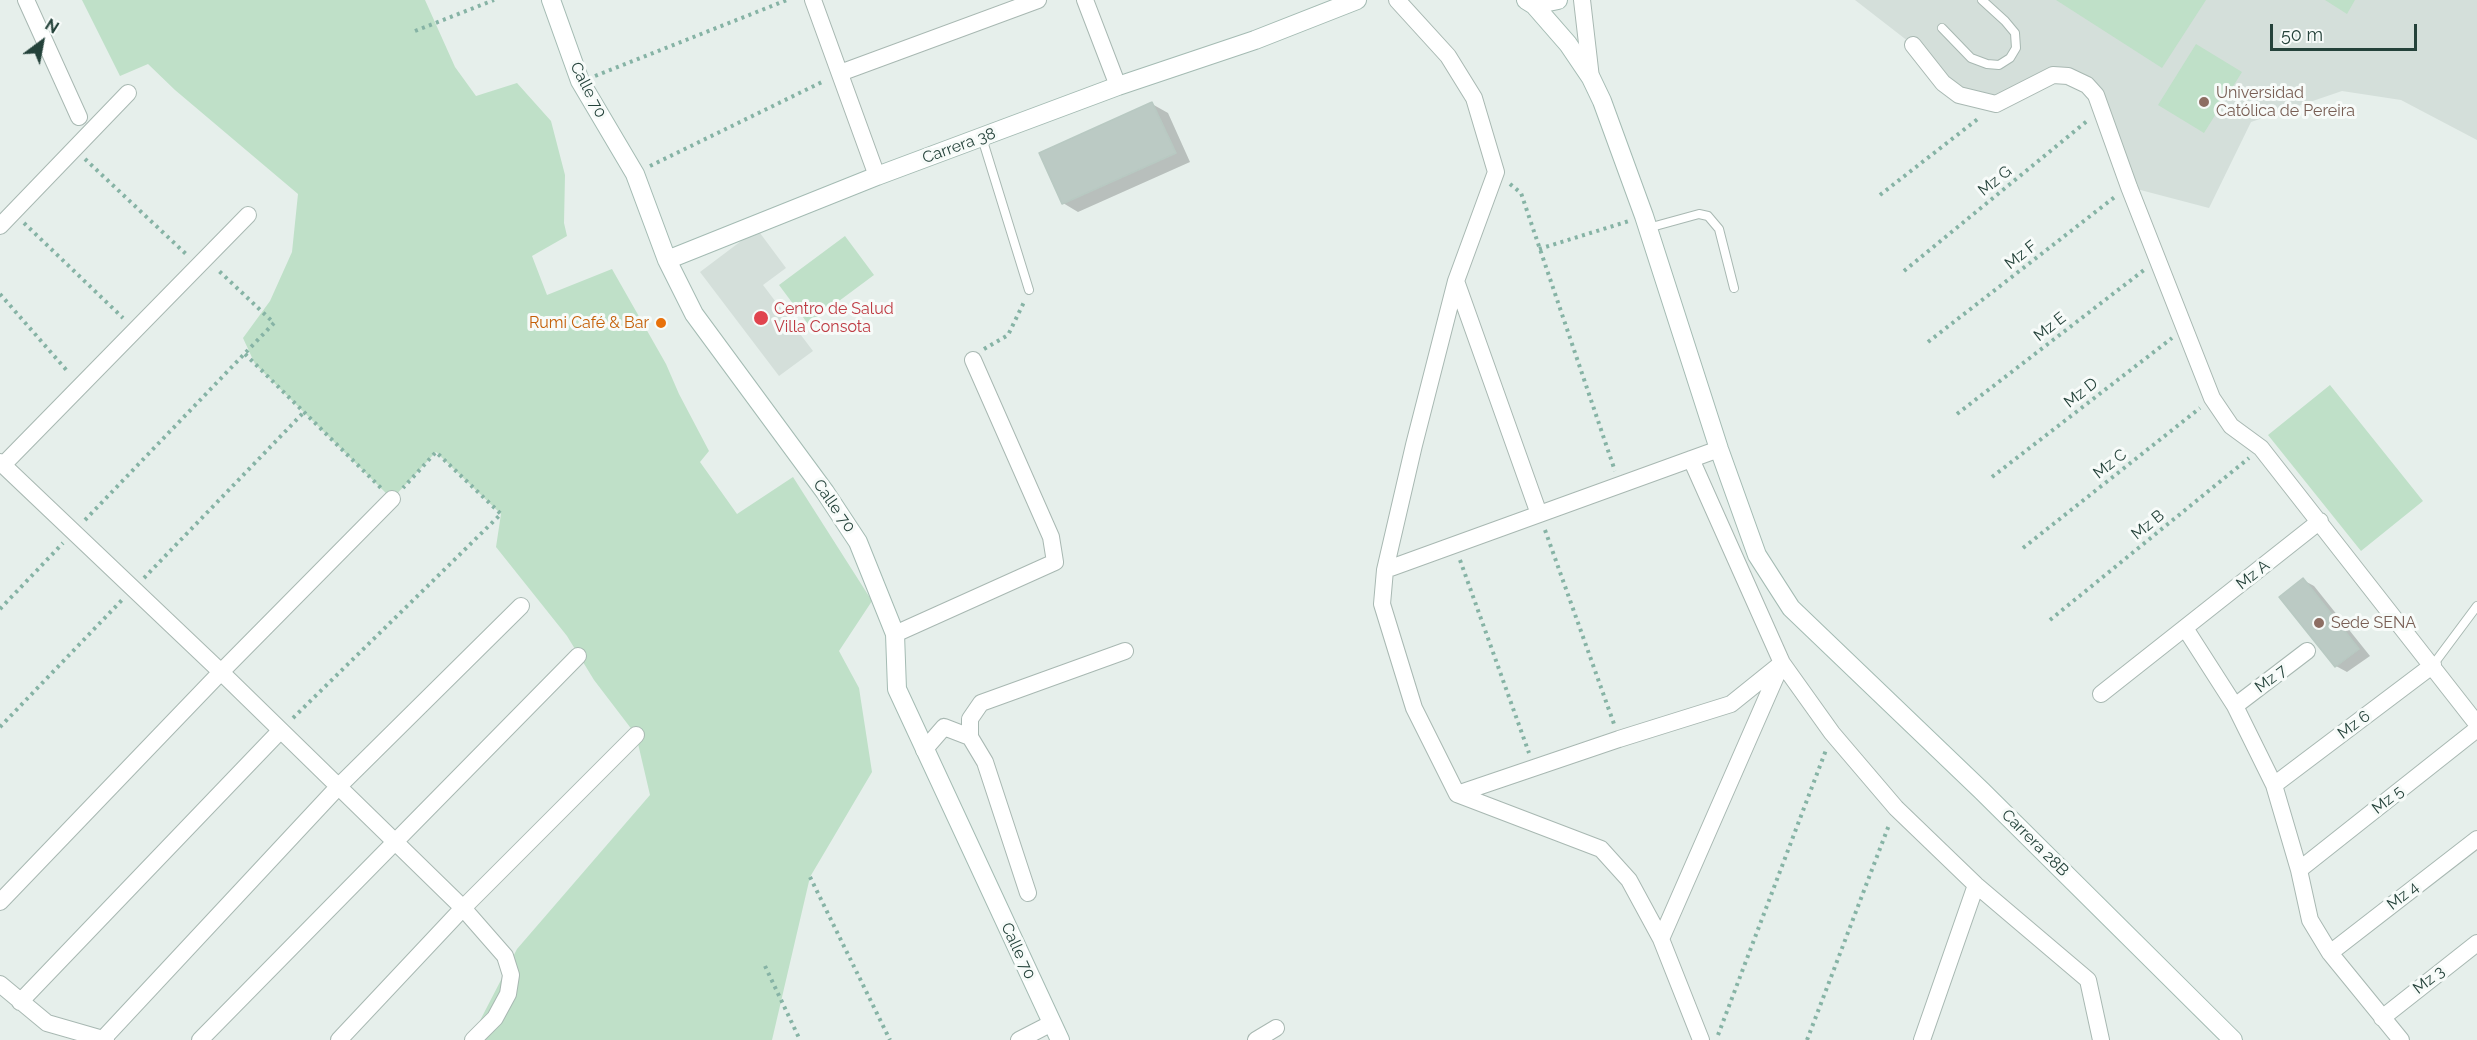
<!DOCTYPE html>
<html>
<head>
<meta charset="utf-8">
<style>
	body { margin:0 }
	#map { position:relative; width:2477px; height:1040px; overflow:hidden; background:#e6efeb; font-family:Raleway,sans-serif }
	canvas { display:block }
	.north { position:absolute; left:12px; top:12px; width:60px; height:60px; -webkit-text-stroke:4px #f7fbf9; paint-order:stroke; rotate:32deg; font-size:16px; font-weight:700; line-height:24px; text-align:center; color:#24423a }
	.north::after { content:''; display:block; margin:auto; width:21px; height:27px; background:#24423a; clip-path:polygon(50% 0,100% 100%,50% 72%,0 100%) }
	.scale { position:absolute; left:2270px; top:24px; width:147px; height:27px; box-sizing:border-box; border:3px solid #24423a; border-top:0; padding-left:8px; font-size:18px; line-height:21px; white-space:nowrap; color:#24423a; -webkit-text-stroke:4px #f7fbf9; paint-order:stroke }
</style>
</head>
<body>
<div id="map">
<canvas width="2477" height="1040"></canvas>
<div class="north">N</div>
<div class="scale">50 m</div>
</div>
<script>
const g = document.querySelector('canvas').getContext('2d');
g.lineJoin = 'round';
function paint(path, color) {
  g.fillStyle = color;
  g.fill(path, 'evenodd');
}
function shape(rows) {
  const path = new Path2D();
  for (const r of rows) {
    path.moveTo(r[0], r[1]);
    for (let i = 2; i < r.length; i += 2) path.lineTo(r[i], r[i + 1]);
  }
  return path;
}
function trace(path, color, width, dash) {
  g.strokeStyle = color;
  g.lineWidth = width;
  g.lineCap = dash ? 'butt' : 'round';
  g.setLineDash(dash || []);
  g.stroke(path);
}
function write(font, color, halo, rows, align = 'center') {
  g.font = font + ' Raleway,sans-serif';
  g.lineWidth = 6;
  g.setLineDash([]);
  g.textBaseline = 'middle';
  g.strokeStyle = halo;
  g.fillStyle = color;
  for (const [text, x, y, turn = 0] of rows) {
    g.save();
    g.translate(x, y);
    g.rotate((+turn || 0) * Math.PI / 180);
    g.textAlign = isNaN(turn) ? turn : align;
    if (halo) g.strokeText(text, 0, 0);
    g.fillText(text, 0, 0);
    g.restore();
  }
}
paint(shape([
	[1855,0,2477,0,2477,140,2401,100,2342,91,2251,122,2209,208,2129,187,2102,109,2068,76,1996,104,1959,95,1913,45],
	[757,229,786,268,763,285,813,351,779,376,700,272]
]), '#d4dfda');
paint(shape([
	[82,0,425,0,455,67,476,96,517,83,551,121,565,175,564,223,567,236,532,256,547,295,612,269,666,364,679,394,709,451,700,462,737,514,793,477,872,601,839,651,859,688,872,772,810,877,772,1040,470,1040,517,949,650,795,636,735,594,680,567,636,496,547,501,514,436,452,392,499,255,364,243,338,270,301,292,252,298,194,175,90,148,64,120,76],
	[2056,0,2206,0,2162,68],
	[2325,0,2355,0,2347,14],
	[2196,44,2242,72,2204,133,2158,105],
	[845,236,874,275,808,324,779,285],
	[2330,385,2423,501,2361,551,2268,435]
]), '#bfe0c8');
paint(shape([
	[1152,104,1168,113,1190,162,1078,212,1063,203],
	[2303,580,2314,586,2370,656,2347,672,2336,666]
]), '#0003');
const building = shape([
	[1152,102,1176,153,1062,204,1039,153,1152,102],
	[2303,578,2359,649,2335,667,2279,597,2303,578]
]);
paint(building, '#bbcac4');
trace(building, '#b8c9c2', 1.5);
const lane = shape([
	[1942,28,1971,58,1987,64,1999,65,2010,58,2016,48,2015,33,2005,21,1982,0],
	[982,138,1029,290],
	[1648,228,1699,214,1708,216,1719,229,1734,288],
	[2433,665,2477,606]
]);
const street = shape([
	[26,0,79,117],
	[813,0,877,176],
	[1085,0,1118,86],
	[1397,0,1448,56,1474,98,1496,172,1456,281,1414,445,1385,570,1382,604,1414,708,1457,794,1601,849,1629,880,1661,939,1701,1040],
	[1582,0,1591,78],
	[1913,45,1943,83,1959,95,1996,104,2053,75,2068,76,2087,85,2096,95,2129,187,2212,398,2231,426,2261,448,2477,724],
	[840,73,1038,0],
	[0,226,128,93],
	[1456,281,1539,514],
	[1691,459,1782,663,1832,733,1896,808,1976,885,2088,980,2101,1040],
	[0,462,221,672,463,908,505,956,511,975,508,994,495,1018,473,1040],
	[3,465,248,215],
	[1385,570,1719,449],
	[2185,628,2235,706,2274,785,2299,870,2310,920,2330,953,2401,1040],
	[895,634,1055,562,1051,537,973,360],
	[2101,694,2320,521],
	[2235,706,2307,651],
	[970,737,970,719,981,703,1125,651],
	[924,750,944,727,970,737,985,762,1028,893],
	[2274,785,2433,665],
	[1457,794,1619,739,1731,704,1782,663],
	[2299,870,2477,729],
	[0,902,221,672,392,499],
	[1661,939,1781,665],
	[2330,953,2477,839],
	[0,984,47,1023,106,1040],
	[20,1002,280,731],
	[2382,1018,2477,943],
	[103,1039,338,787,521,606],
	[200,1040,578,656],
	[339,1040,463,908,636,735],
	[1019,1040,1052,1023],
	[1256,1040,1276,1028],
	[1922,1040,1976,885]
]);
const secondary = shape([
	[551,0,580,81,635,174,667,260,694,314,825,492,858,542,895,634,897,689,1060,1040],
	[1526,0,1534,5,1568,44,1591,78,1602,101,1644,216,1719,449,1757,555,1791,608,1982,791,2233,1040],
	[1534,5,1558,0],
	[667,260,877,176,1118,86,1255,40,1357,0]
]);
trace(lane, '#a8b8b2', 10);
trace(street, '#a8b8b2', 18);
trace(secondary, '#a4bbb3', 20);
trace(shape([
	[415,31,494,0],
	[595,76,787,0],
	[85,159,187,255],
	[650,166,824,81],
	[1510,184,1521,193,1615,471],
	[1880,195,1979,118],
	[24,223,123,318],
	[1539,249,1629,221],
	[1904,271,2087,121],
	[0,294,69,373],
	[1928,342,2116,196],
	[984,349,1008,335,1024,302],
	[245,354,381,488],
	[1957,414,2144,270],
	[1992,477,2172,338],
	[85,520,274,323,218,270],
	[1545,530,1614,724],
	[2023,548,2200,408],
	[1460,560,1529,753],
	[144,578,304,412],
	[0,609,63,543],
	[2050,620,2249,458],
	[293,718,501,514,436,452,403,488],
	[0,727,122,600],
	[810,877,890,1040],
	[765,966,800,1040],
	[1718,1035,1826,750],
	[1807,1040,1889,825]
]), '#86b3a5', 4, [3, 4.5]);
trace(lane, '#fff', 8);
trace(street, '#fff', 16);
trace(secondary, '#fff', 18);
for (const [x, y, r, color] of [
	[2204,102,6,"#8d6e63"],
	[761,318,8,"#e0444e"],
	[661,323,6,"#e8710a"],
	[2319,623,6,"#8d6e63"]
]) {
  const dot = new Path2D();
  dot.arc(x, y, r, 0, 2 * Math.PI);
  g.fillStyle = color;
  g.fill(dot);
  trace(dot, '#f7fbf9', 2);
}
write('16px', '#24423a', '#f7fbf9', [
	["Calle 70",588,90,63],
	["Carrera 38",959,146,-20],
	["Mz G",1995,181,-39],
	["Mz F",2021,255,-38],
	["Mz E",2050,327,-38],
	["Mz D",2081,393,-38],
	["Mz C",2110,464,-38],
	["Calle 70",834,506,55],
	["Mz B",2148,525,-39],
	["Mz A",2253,575,-38],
	["Mz 7",2271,679,-37],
	["Mz 6",2354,725,-37],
	["Mz 5",2388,800,-38],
	["Carrera 28B",2035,843,45],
	["Mz 4",2403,896,-38],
	["Calle 70",1018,951,65],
	["Mz 3",2429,980,-38]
]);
write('16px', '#785e54', '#f7fbf9', [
	["Universidad",2216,93],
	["Católica de Pereira",2216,111],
	["Sede SENA",2331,623]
], 'left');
write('16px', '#be3a42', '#f7fbf9', [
	["Centro de Salud",774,309],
	["Villa Consota",774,327]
], 'left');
write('16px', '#c56008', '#f7fbf9', [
	["Rumi Café & Bar",649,323]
], 'right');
</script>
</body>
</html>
